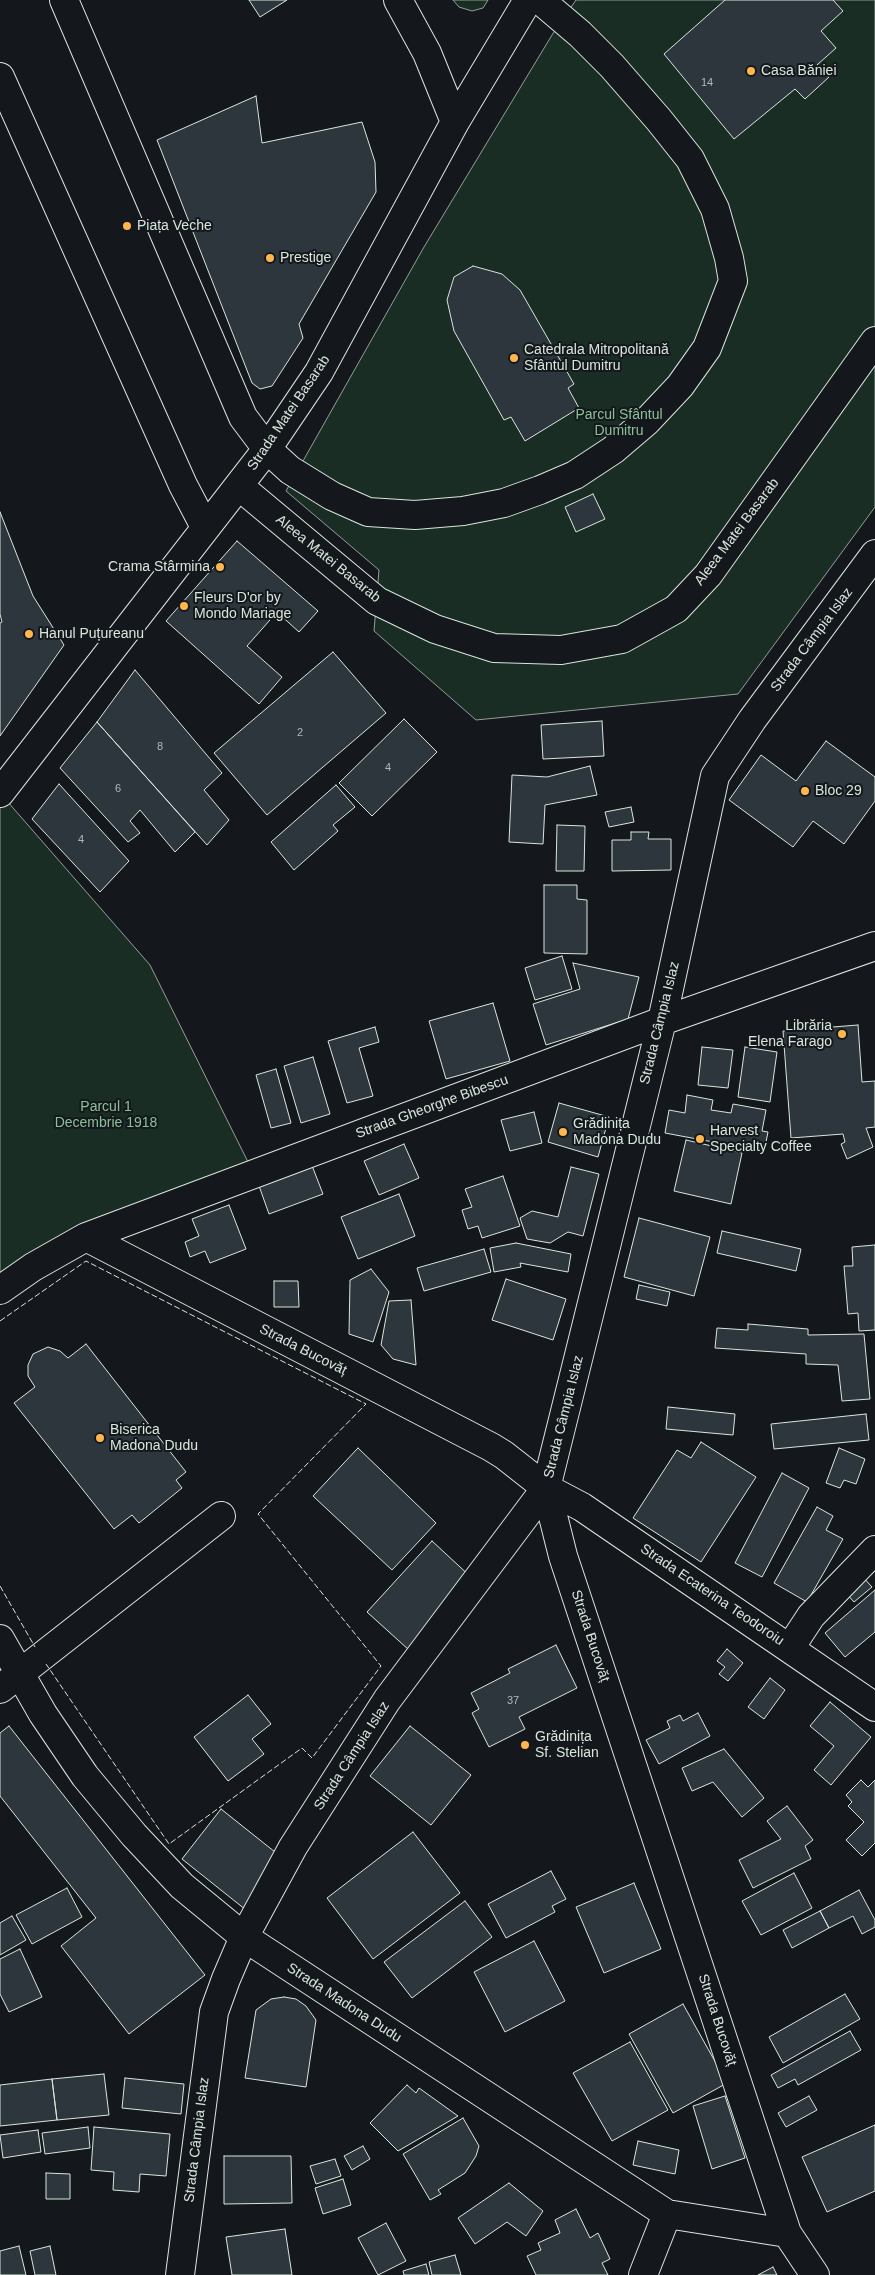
<!DOCTYPE html>
<html>
<head>
<meta charset="utf-8">
<style>
	body { margin:0 }
	canvas { display:block; background:#14181c }
</style>
</head>
<body>
<canvas width="875" height="2275"></canvas>
<script>
const g = document.querySelector('canvas').getContext('2d');
g.lineJoin = 'round';
function paint(path, color) {
  g.fillStyle = color;
  g.fill(path, 'evenodd');
}
function shape(rows) {
  const path = new Path2D();
  for (const r of rows) {
    path.moveTo(r[0], r[1]);
    for (let i = 2; i < r.length; i += 2) path.lineTo(r[i], r[i + 1]);
  }
  return path;
}
function trace(path, color, width, dash) {
  g.strokeStyle = color;
  g.lineWidth = width;
  g.lineCap = dash ? 'butt' : 'round';
  g.setLineDash(dash || []);
  g.stroke(path);
}
function write(font, color, halo, rows, align = 'center') {
  g.font = font + ' Helvetica,sans-serif';
  g.lineWidth = 4;
  g.setLineDash([]);
  g.textBaseline = 'middle';
  g.strokeStyle = halo;
  g.fillStyle = color;
  for (const [text, x, y, turn = 0] of rows) {
    g.save();
    g.translate(x, y);
    g.rotate((+turn || 0) * Math.PI / 180);
    g.textAlign = isNaN(turn) ? turn : align;
    if (halo) g.strokeText(text, 0, 0);
    g.fillText(text, 0, 0);
    g.restore();
  }
}
const green = shape([
	[453,0,488,0,483,8,472,11,459,7,453,0],
	[576,0,875,0,875,507,738,694,476,720,374,631,379,570,286,491,424,247,552,35,576,0],
	[0,793,150,965,254,1174,0,1286,0,793]
]);
paint(green, '#1a2d24');
trace(green, '#939e99', 1);
const building = shape([
	[249,0,287,0,260,17,249,0],
	[725,0,833,0,843,11,821,31,836,48,817,65,829,77,805,99,795,89,734,139,664,54,725,0],
	[256,96,262,143,362,122,375,162,376,192,299,324,303,338,272,386,260,389,252,383,157,140,256,96],
	[473,266,502,274,520,290,574,384,568,388,579,408,525,441,511,417,504,420,454,331,447,300,454,277,473,266],
	[593,494,605,519,576,532,565,507,593,494],
	[0,512,33,596,64,645,0,736,0,623,2,622,0,614,0,512],
	[237,541,318,611,299,632,277,612,247,646,282,677,259,704,166,621,237,541],
	[333,652,386,713,267,815,214,753,333,652],
	[135,670,222,773,204,790,229,820,207,845,97,722,135,670],
	[404,719,437,752,372,816,339,783,404,719],
	[602,721,604,756,543,759,541,725,602,721],
	[97,722,195,832,175,852,140,810,130,821,140,833,128,842,60,768,97,722],
	[826,741,875,777,875,801,844,844,813,821,793,847,729,800,761,755,796,781,826,741],
	[590,766,597,795,545,805,543,844,509,842,512,775,547,777,590,766],
	[59,784,129,861,100,892,32,819,59,784],
	[336,785,355,807,333,825,338,831,294,870,271,842,336,785],
	[631,807,634,822,609,827,605,812,631,807],
	[557,825,585,826,584,871,556,871,557,825],
	[631,832,649,832,648,839,671,839,671,870,612,871,612,840,631,840,631,832],
	[544,885,577,885,577,899,587,900,587,954,544,953,544,885],
	[562,956,572,989,535,1000,525,968,562,956],
	[573,963,639,977,628,1019,546,1045,533,1004,580,989,573,963],
	[493,1003,510,1061,446,1079,429,1021,493,1003],
	[858,1025,862,1082,875,1081,875,1127,866,1128,873,1147,847,1159,841,1144,845,1142,843,1134,791,1138,783,1031,858,1025],
	[375,1027,379,1042,359,1048,373,1096,347,1103,328,1041,375,1027],
	[702,1047,733,1050,728,1088,698,1085,702,1047],
	[745,1047,777,1052,770,1102,738,1097,745,1047],
	[313,1057,330,1114,301,1123,284,1066,313,1057],
	[276,1069,291,1123,271,1128,256,1075,276,1069],
	[687,1095,713,1100,711,1110,731,1113,733,1104,766,1110,762,1131,768,1132,765,1147,741,1142,740,1147,665,1133,669,1110,685,1113,687,1095],
	[559,1103,609,1117,598,1157,548,1142,559,1103],
	[534,1112,542,1143,510,1151,501,1120,534,1112],
	[686,1140,742,1153,731,1204,674,1191,686,1140],
	[404,1144,419,1178,379,1195,364,1161,404,1144],
	[311,1163,323,1194,269,1214,258,1183,311,1163],
	[571,1167,599,1174,583,1236,568,1232,550,1243,527,1239,520,1218,532,1211,558,1217,571,1167],
	[503,1176,520,1226,482,1238,478,1226,468,1229,462,1210,472,1207,465,1189,503,1176],
	[399,1194,415,1236,358,1259,341,1217,399,1194],
	[229,1205,246,1249,210,1263,205,1251,190,1257,185,1242,199,1236,192,1219,229,1205],
	[639,1218,710,1237,694,1296,624,1277,639,1218],
	[722,1231,801,1249,796,1271,717,1253,722,1231],
	[516,1243,571,1254,568,1272,520,1263,521,1267,494,1272,490,1248,516,1243],
	[875,1245,875,1330,859,1331,858,1313,848,1314,844,1266,853,1266,852,1247,875,1245],
	[484,1249,491,1272,424,1291,417,1268,484,1249],
	[371,1269,389,1292,373,1342,349,1334,350,1280,371,1269],
	[506,1279,566,1299,553,1340,492,1320,506,1279],
	[274,1281,298,1281,299,1307,274,1307,274,1281],
	[639,1285,670,1292,667,1306,636,1299,639,1285],
	[411,1300,416,1365,393,1359,381,1345,389,1301,411,1300],
	[748,1324,808,1329,808,1335,864,1334,870,1399,842,1401,838,1365,806,1364,806,1354,715,1348,717,1328,748,1330,748,1324],
	[86,1344,186,1472,176,1480,182,1488,139,1523,132,1515,114,1529,14,1403,35,1387,28,1376,28,1365,33,1354,48,1347,60,1351,68,1358,86,1344],
	[668,1407,735,1414,733,1435,666,1429,668,1407],
	[866,1414,869,1440,774,1449,771,1424,866,1414],
	[701,1442,756,1477,701,1562,633,1518,677,1450,691,1458,701,1442],
	[358,1448,436,1523,392,1570,313,1496,358,1448],
	[839,1448,865,1459,856,1484,844,1480,840,1488,826,1483,839,1448],
	[782,1473,809,1488,762,1577,735,1563,782,1473],
	[817,1507,833,1516,826,1530,843,1539,807,1602,774,1583,817,1507],
	[432,1541,473,1579,409,1650,367,1612,432,1541],
	[862,1576,872,1587,854,1602,844,1591,862,1576],
	[875,1590,875,1632,845,1657,825,1633,875,1590],
	[556,1645,577,1688,519,1717,525,1729,489,1747,472,1713,479,1709,471,1693,510,1673,508,1669,556,1645],
	[727,1649,743,1663,728,1681,719,1674,725,1667,717,1661,727,1649],
	[770,1678,785,1690,764,1719,748,1707,770,1678],
	[248,1695,271,1724,252,1739,264,1754,228,1781,194,1737,248,1695],
	[830,1702,871,1737,831,1785,814,1770,834,1746,810,1726,830,1702],
	[698,1713,710,1736,659,1764,646,1740,670,1728,667,1721,680,1715,683,1721,698,1713],
	[9,1726,205,1975,129,2034,61,1946,96,1918,0,1796,0,1733,9,1726],
	[410,1726,471,1775,431,1825,370,1776,410,1726],
	[724,1749,764,1798,742,1817,713,1782,692,1791,682,1768,724,1749],
	[861,1780,868,1787,875,1780,875,1843,862,1856,846,1840,864,1822,848,1806,852,1802,846,1795,861,1780],
	[787,1806,813,1840,805,1846,811,1859,753,1888,739,1860,781,1839,767,1821,787,1806],
	[221,1809,285,1860,246,1910,182,1859,221,1809],
	[413,1832,460,1893,373,1959,327,1898,413,1832],
	[551,1871,566,1899,552,1906,555,1912,506,1938,488,1904,551,1871],
	[794,1873,812,1908,761,1935,742,1901,794,1873],
	[634,1883,661,1949,604,1973,576,1907,634,1883],
	[67,1888,82,1917,32,1944,16,1915,67,1888],
	[859,1890,875,1920,875,1927,862,1934,853,1916,829,1928,820,1911,859,1890],
	[465,1901,492,1937,412,1998,384,1962,465,1901],
	[820,1911,829,1928,792,1948,783,1930,820,1911],
	[12,1916,26,1940,0,1955,0,1923,12,1916],
	[534,1941,565,2001,505,2032,474,1972,534,1941],
	[20,1949,42,1997,9,2012,0,1994,0,1959,20,1949],
	[845,1994,860,2019,783,2063,769,2037,845,1994],
	[284,1997,296,1999,306,2006,316,2020,306,2087,245,2078,256,2010,271,1999,284,1997],
	[683,2004,727,2083,673,2113,629,2034,683,2004],
	[850,2031,861,2050,798,2085,795,2079,778,2088,771,2075,850,2031],
	[630,2042,668,2110,612,2141,573,2073,630,2042],
	[104,2074,109,2115,57,2120,52,2079,104,2074],
	[125,2078,184,2084,181,2114,122,2108,125,2078],
	[52,2079,57,2120,0,2126,0,2085,52,2079],
	[407,2085,416,2093,419,2088,458,2116,398,2151,370,2123,407,2085],
	[725,2096,745,2158,712,2169,693,2106,725,2096],
	[809,2096,817,2110,786,2127,778,2113,809,2096],
	[463,2118,479,2146,476,2156,465,2173,438,2190,441,2194,430,2200,403,2154,463,2118],
	[875,2125,875,2191,827,2212,802,2157,875,2125],
	[88,2127,90,2148,45,2154,42,2133,88,2127],
	[94,2127,170,2134,166,2176,140,2174,139,2192,113,2190,114,2172,91,2170,94,2127],
	[38,2130,41,2152,3,2158,0,2135,38,2130],
	[638,2141,679,2150,675,2174,633,2165,638,2141],
	[363,2146,370,2159,352,2170,344,2156,363,2146],
	[224,2156,291,2156,292,2203,224,2204,224,2156],
	[335,2159,341,2176,316,2184,310,2166,335,2159],
	[46,2173,70,2174,70,2199,46,2199,46,2173],
	[343,2179,351,2205,323,2214,315,2188,343,2179],
	[509,2183,543,2211,526,2236,507,2222,475,2244,458,2218,509,2183],
	[576,2209,590,2238,598,2233,610,2259,602,2263,608,2275,536,2275,527,2256,541,2250,538,2243,560,2233,555,2220,576,2209],
	[386,2223,406,2261,378,2275,358,2238,386,2223],
	[285,2229,292,2275,232,2275,226,2237,285,2229],
	[19,2246,26,2275,0,2275,0,2251,19,2246],
	[50,2246,56,2275,35,2275,30,2251,50,2246],
	[455,2255,461,2275,432,2275,429,2262,455,2255],
	[426,2264,429,2275,404,2275,403,2271,426,2264],
	[773,2267,777,2275,758,2275,773,2267]
]);
paint(building, '#2c363c');
trace(building, '#d8e6dc', 1);
const minor = shape([
	[64,0,243,417,267,449,290,470,332,496,368,512,415,515,463,511,504,503,540,490,575,475,613,450,647,421,680,386,707,348,733,281,729,258,715,209,690,159,659,120,612,66,580,34,540,0],
	[398,0,427,53,455,122],
	[0,77,183,485,205,527],
	[239,486,377,601,435,629,494,648,561,650,622,639,676,609,708,575,875,341],
	[0,793,267,449,319,372,455,122,528,0],
	[86,1237,491,1447,504,1455,546,1488,563,1556,787,2233,815,2275],
	[0,1290,33,1267,86,1237,662,1021,875,946],
	[546,1488,582,1507,875,1707],
	[0,1639,43,1714,85,1776,134,1835,182,1886,244,1937,667,2214,787,2233],
	[790,1648,811,1616,875,1550],
	[0,1689,221,1516],
	[180,2275,214,2012,226,1979,244,1937,293,1847,387,1700,546,1488,662,1021,715,776,752,720,875,554],
	[643,2275,667,2214]
]);
trace(minor, '#d8e6dc', 30);
trace(minor, '#14181c', 28);
trace(shape([
	[0,1321,86,1261,366,1404,258,1514,381,1666,312,1758,302,1748,169,1844,46,1664],
	[0,1586,35,1647]
]), '#d8e6dc', 1, [6, 2.5]);
for (const [x, y, r, color] of [
	[751,71,5,"#ffb74d"],
	[127,226,5,"#ffb74d"],
	[270,258,5,"#ffb74d"],
	[514,358,5,"#ffb74d"],
	[220,567,5,"#ffb74d"],
	[184,606,5,"#ffb74d"],
	[29,634,5,"#ffb74d"],
	[805,791,5,"#ffb74d"],
	[842,1034,5,"#ffb74d"],
	[563,1132,5,"#ffb74d"],
	[700,1139,5,"#ffb74d"],
	[100,1438,5,"#ffb74d"],
	[525,1745,5,"#ffb74d"]
]) {
  const dot = new Path2D();
  dot.arc(x, y, r, 0, 2 * Math.PI);
  g.fillStyle = color;
  g.fill(dot);
  trace(dot, '#14181c', 2);
}
write('11px', '#adbab4', null, [
	["14",707,83],
	["2",300,733],
	["8",160,747],
	["4",388,768],
	["6",118,789],
	["4",81,840],
	["37",513,1701]
]);
write('14px', '#d8e6dc', '#14181c', [
	["Casa Băniei",761,71],
	["Piața Veche",137,226],
	["Prestige",280,258],
	["Catedrala Mitropolitană",524,350],
	["Sfântul Dumitru",524,366],
	["Crama Stârmina",210,567,"right"],
	["Fleurs D'or by",194,598],
	["Mondo Mariage",194,614],
	["Hanul Puțureanu",39,634],
	["Bloc 29",815,791],
	["Librăria",832,1026,"right"],
	["Elena Farago",832,1042,"right"],
	["Grădinița",573,1124],
	["Madona Dudu",573,1140],
	["Harvest",710,1131],
	["Specialty Coffee",710,1147],
	["Biserica",110,1430],
	["Madona Dudu",110,1446],
	["Grădinița",535,1737],
	["Sf. Stelian",535,1753]
], 'left');
write('14px', '#d8e6dc', '#14181c', [
	["Strada Matei Basarab",289,413,-56],
	["Aleea Matei Basarab",737,532,-53],
	["Aleea Matei Basarab",328,559,39],
	["Strada Câmpia Islaz",812,640,-53],
	["Strada Câmpia Islaz",660,1023,-76],
	["Strada Gheorghe Bibescu",432,1107,-20],
	["Strada Bucovăț",303,1350,27],
	["Strada Câmpia Islaz",564,1417,-76],
	["Strada Ecaterina Teodoroiu",712,1595,34],
	["Strada Bucovăț",590,1636,72],
	["Strada Câmpia Islaz",352,1756,-57],
	["Strada Madona Dudu",344,2003,33],
	["Strada Bucovăț",717,2020,72],
	["Strada Câmpia Islaz",197,2140,-83]
]);
write('14px', '#8ac095', '#14181c', [
	["Parcul Sfântul",619,415],
	["Dumitru",619,431],
	["Parcul 1",106,1107],
	["Decembrie 1918",106,1123]
]);
</script>
</body>
</html>
